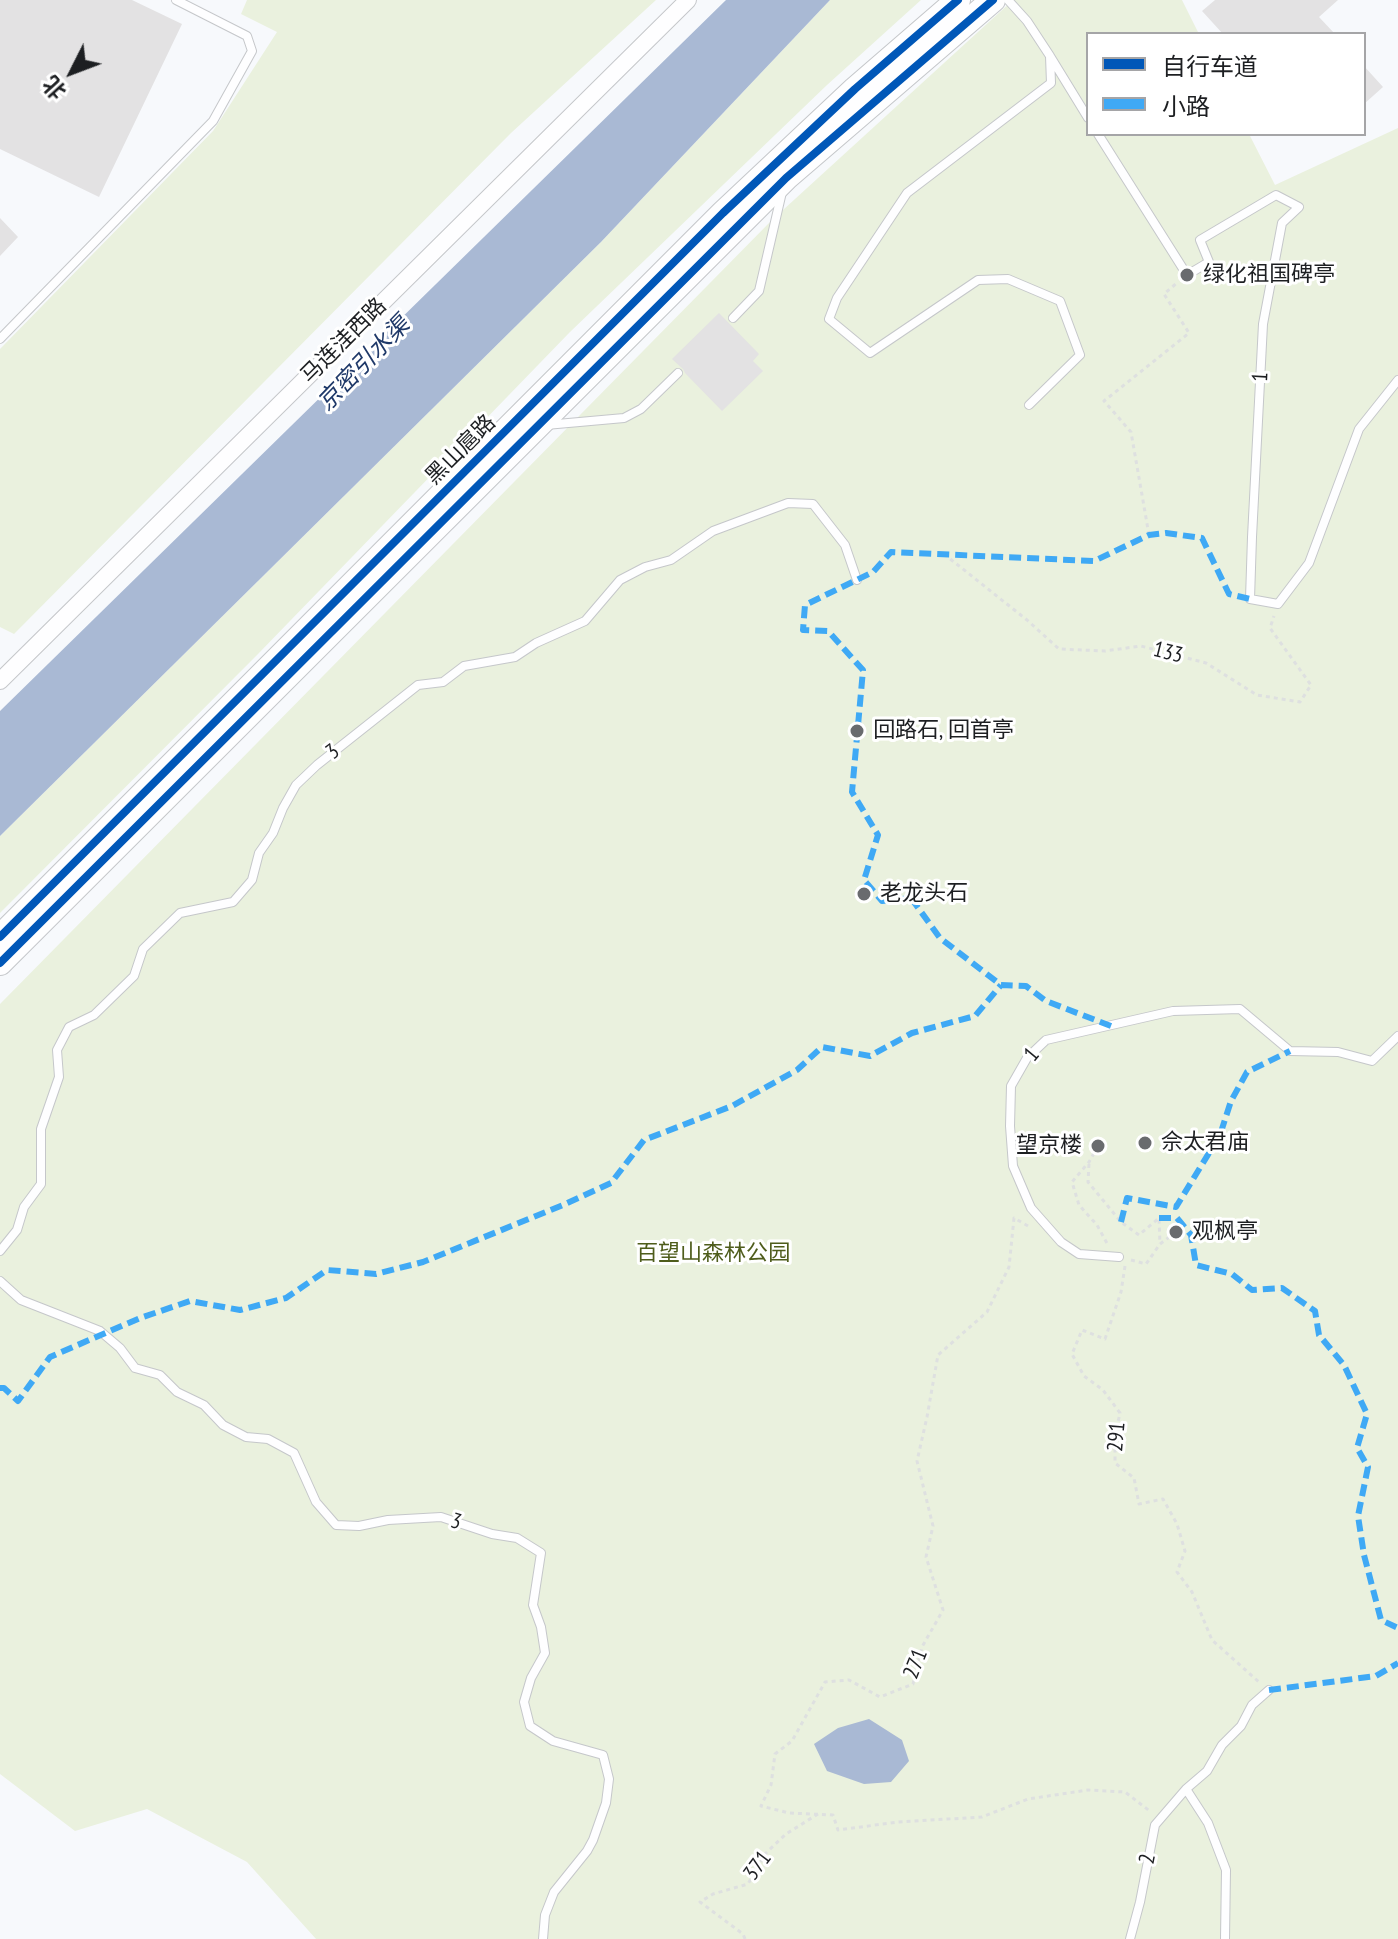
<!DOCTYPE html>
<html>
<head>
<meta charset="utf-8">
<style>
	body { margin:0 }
	#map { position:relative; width:1398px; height:1939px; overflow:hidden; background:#f7f9fc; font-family:"PT Sans Narrow","Noto Sans SC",sans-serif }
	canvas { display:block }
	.legend { position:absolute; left:1086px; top:32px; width:280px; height:104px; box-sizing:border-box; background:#fff; border:2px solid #a5a5a7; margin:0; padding:10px 14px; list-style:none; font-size:24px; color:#1d1f22 }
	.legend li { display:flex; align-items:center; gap:16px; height:40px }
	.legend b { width:40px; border:2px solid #a5a5a7 }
	.north { position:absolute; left:32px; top:32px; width:80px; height:80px; -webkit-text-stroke:6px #fff; paint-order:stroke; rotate:228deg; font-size:22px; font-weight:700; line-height:32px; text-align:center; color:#1d1f22 }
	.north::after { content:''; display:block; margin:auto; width:28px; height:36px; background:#1d1f22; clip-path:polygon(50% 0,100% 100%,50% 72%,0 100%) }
</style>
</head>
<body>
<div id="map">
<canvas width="1398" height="1939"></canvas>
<ul class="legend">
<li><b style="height:10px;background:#0057b8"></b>自行车道</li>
<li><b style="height:10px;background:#3fa9f5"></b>小路</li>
</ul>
<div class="north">北</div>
</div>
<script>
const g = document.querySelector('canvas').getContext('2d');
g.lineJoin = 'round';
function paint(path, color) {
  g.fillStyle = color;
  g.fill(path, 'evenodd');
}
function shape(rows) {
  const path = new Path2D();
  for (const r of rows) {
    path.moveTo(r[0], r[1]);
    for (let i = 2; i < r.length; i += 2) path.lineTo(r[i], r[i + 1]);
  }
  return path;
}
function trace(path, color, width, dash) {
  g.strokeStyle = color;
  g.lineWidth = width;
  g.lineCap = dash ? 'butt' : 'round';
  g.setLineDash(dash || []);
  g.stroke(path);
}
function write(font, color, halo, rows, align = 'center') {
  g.font = font + ' "PT Sans Narrow","Noto Sans SC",sans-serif';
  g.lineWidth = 6;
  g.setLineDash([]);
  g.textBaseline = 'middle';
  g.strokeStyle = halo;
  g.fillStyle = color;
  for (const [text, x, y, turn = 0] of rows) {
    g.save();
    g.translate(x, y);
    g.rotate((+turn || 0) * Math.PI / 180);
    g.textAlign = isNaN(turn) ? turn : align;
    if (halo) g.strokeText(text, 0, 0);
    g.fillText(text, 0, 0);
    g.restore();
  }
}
paint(shape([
	[247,0,656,0,511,133,14,634,0,627,0,349,213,131,277,32,241,14],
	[830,0,921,0,827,85,570,332,258,654,0,913,0,836,601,242],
	[1013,0,1182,0,1199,34,1088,34,1088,134,1249,134,1275,185,1398,128,1398,1939,316,1939,247,1862,147,1809,75,1831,0,1774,0,1004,772,220]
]), '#eaf1de');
paint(shape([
	[726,0,830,0,601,242,0,836,0,711],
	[869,1719,902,1740,909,1761,891,1782,864,1784,827,1771,814,1744,838,1728]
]), '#a9b9d4');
paint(shape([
	[0,0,132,0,182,24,99,197,0,149],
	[1215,0,1338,0,1319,17,1335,34,1223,34,1202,11],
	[1364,66,1383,87,1364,104],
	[0,218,18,237,0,256],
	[719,313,759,354,753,361,763,371,722,411,685,373,683,369,672,359]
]), '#e3e2e3');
const service = shape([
	[1008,0,1027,21,1050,56,1051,83,907,193,837,298,829,319,870,353,978,280,1008,279,1060,301,1080,355,1029,405],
	[1050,56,1088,118],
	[1098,134,1187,275,1209,262,1200,240,1276,195,1299,207,1282,223,1263,324,1252,537,1250,599,1278,604,1309,563,1359,429,1398,380],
	[733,318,759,291,782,192],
	[0,339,213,121,252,51,247,36,176,0],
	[546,425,624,418,641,409,678,373],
	[0,1251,17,1230,24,1207,41,1184,41,1129,59,1077,57,1050,69,1027,94,1015,134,976,143,949,180,913,233,902,252,880,259,853,273,833,283,808,296,785,317,765,418,685,443,682,464,666,515,657,536,643,585,621,620,580,645,567,671,560,713,531,788,503,813,504,845,545,857,580],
	[1119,1257,1079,1254,1061,1242,1031,1208,1013,1166,1010,1126,1011,1086,1027,1058,1046,1040,1173,1011,1240,1009,1290,1051,1338,1052,1372,1061,1398,1036],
	[0,1281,21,1300,100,1331,120,1348,135,1368,160,1375,177,1392,204,1405,223,1425,246,1437,268,1439,294,1453,316,1502,336,1525,359,1526,388,1520,441,1517,492,1534,517,1538,541,1553,533,1605,541,1627,545,1653,531,1678,524,1702,530,1726,553,1741,603,1755,609,1779,606,1803,593,1840,587,1851,554,1892,545,1915,543,1939],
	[1186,1789,1208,1823,1226,1870,1225,1939],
	[1130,1939,1140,1902,1155,1825,1186,1789,1207,1771,1222,1745,1241,1726,1252,1705,1269,1690]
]);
const minor = shape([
	[0,681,688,0]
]);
const secondary = shape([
	[0,937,723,213,855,89,958,0],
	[0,963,786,178,993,0]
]);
trace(service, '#c5c7ca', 10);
trace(minor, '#c5c7ca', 18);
trace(secondary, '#c5c7ca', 26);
trace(shape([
	[1149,535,1131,432,1104,401,1189,333,1164,294,1178,282],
	[944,554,1027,620,1059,649,1105,651,1141,646,1206,663,1257,695,1300,702,1311,685,1270,628,1274,616],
	[1098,1146,1089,1162,1072,1182,1079,1205,1097,1225,1108,1245],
	[1089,1164,1088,1182,1121,1222,1139,1235,1159,1218,1160,1244],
	[1028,1226,1014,1218,1009,1267,987,1312,938,1355,927,1417,917,1461,933,1526,926,1557,943,1610,922,1647,913,1684,880,1697,849,1680,825,1682,792,1741,775,1754,771,1785,761,1806,789,1813,833,1815,838,1830,898,1822,982,1817,1028,1799,1088,1790,1125,1792,1151,1812],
	[1131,1260,1146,1264,1160,1244,1176,1232],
	[1125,1266,1121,1292,1105,1339,1082,1330,1072,1354,1084,1376,1103,1390,1120,1413,1115,1436,1115,1463,1134,1478,1139,1504,1163,1499,1177,1524,1185,1551,1177,1572,1192,1592,1212,1640,1260,1683],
	[745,1939,743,1934,700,1902,713,1894,748,1884,766,1853,786,1834,818,1814]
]), '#dee0e0', 3, [4, 4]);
trace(service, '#fefeff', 8);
trace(minor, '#fefeff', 16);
trace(secondary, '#fefeff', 24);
trace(shape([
	[1111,1026,1046,1001,1026,986,1001,985,940,938,911,898,882,901,864,880,878,835,852,792,863,670,828,631,803,630,805,605,873,572,891,552,1094,561,1149,535,1166,533,1202,538,1229,594,1250,599],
	[1159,1218,1177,1218,1191,1235,1196,1265,1232,1274,1252,1290,1282,1288,1315,1311,1319,1335,1344,1365,1367,1414,1357,1448,1368,1467,1358,1516,1364,1555,1381,1620,1398,1628],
	[1121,1222,1127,1198,1176,1207,1220,1135,1231,1101,1247,1072,1290,1051],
	[0,1388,4,1388,18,1401,50,1357,140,1318,190,1301,240,1310,286,1298,327,1270,376,1274,423,1262,563,1205,611,1183,644,1140,732,1106,797,1070,822,1047,870,1056,912,1033,975,1016,1001,985],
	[1269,1690,1376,1676,1398,1663]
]), '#3fa9f5', 6, [12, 6]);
trace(shape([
	[0,937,723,213,855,89,958,0],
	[0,963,786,178,993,0]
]), '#0057b8', 8);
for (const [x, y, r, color] of [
	[1187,275,8,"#696b6e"],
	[857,731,8,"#696b6e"],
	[864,894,8,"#696b6e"],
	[1145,1143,8,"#696b6e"],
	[1098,1146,8,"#696b6e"],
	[1176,1232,8,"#696b6e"]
]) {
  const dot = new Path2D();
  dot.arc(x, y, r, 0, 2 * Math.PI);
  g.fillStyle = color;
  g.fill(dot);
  trace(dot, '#fff', 3);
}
write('22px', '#1d1f22', '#fff', [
	["绿化祖国碑亭",1203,275],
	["回路石, 回首亭",873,731],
	["老龙头石",880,894],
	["佘太君庙",1161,1143],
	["望京楼",1082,1146,"right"],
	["观枫亭",1192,1232]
], 'left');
write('22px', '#1d1f22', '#fff', [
	["马连洼西路",344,341,-45],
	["1",1261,377,-87],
	["黑山扈路",461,450,-45],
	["133",1168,653,14],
	["3",333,752,-38],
	["1",1032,1055,-50],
	["291",1117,1437,-85],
	["3",456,1522,18],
	["271",916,1664,-68],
	["2",1148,1859,-79],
	["371",758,1866,-53]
]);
write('22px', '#4f5d1c', '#fff', [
	["百望山森林公园",713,1254]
]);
write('italic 24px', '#1f3969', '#fff', [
	["京密引水渠",364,364,-46]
]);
</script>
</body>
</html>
